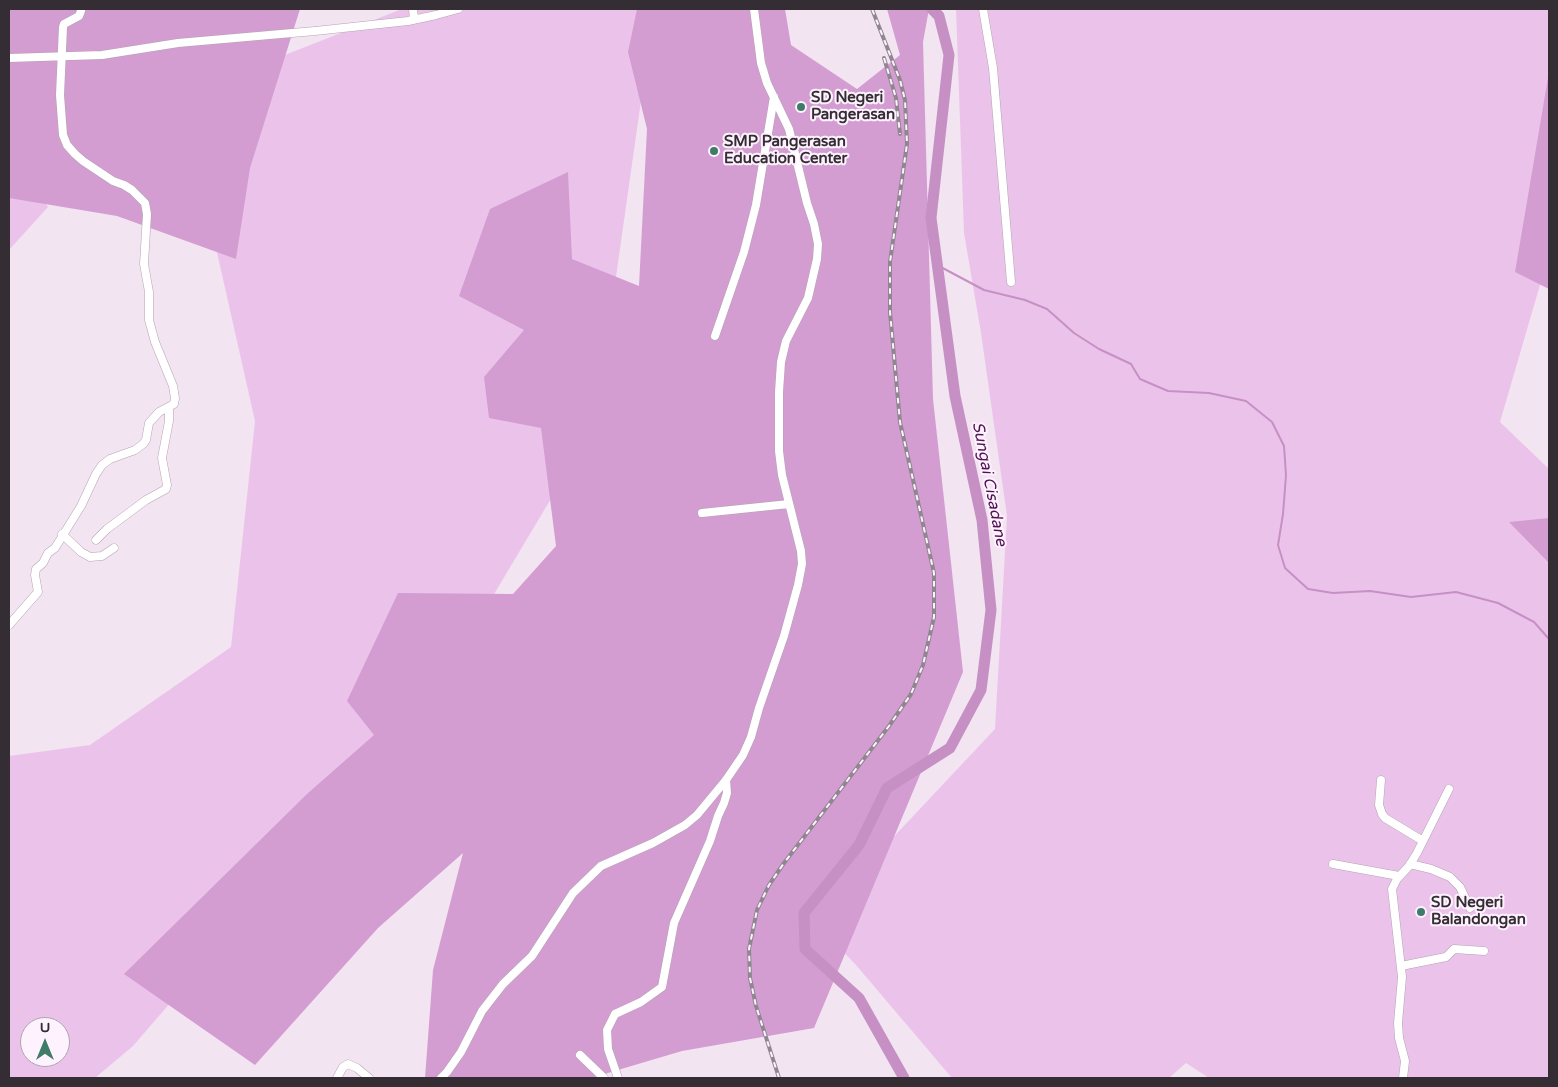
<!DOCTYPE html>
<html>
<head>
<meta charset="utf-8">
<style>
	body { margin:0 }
	#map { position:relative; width:1558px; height:1087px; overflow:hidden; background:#f3e4f2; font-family:"Varela Round",sans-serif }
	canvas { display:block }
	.frame { position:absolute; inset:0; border:10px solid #342e34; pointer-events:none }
	.north { position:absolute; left:20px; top:1017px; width:50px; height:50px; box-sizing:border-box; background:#fef2fe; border:1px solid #ada4ad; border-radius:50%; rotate:0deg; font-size:14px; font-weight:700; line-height:20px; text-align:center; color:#342e34 }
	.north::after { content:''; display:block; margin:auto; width:18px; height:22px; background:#3f7c68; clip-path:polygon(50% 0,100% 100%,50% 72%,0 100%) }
</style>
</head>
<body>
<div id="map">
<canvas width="1558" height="1087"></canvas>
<div class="frame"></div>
<div class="north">U</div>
</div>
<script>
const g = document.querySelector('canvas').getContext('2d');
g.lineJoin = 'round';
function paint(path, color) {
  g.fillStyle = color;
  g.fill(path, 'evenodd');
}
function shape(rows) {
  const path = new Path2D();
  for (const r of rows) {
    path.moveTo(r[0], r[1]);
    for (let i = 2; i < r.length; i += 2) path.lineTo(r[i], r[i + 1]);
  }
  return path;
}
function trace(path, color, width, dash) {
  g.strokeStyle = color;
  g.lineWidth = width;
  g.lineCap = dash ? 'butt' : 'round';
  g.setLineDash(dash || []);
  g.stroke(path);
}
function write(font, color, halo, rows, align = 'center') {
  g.font = font + ' "Varela Round",sans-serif';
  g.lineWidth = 4;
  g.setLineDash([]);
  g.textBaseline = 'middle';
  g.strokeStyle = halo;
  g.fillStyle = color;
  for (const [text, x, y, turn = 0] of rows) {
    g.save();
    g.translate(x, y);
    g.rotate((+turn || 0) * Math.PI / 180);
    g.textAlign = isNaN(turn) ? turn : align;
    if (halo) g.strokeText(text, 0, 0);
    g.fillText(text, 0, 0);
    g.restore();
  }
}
paint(shape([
	[402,9,654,9,595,425,429,703,133,1046,95,1078,9,1078,9,756,90,745,231,647,255,421,216,248,249,69],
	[30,1027,60,1027,60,1057,30,1057],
	[956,9,1549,9,1549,254,1500,422,1549,469,1549,1078,1209,1078,1186,1063,1169,1078,952,1078,856,965,829,937,854,879,995,729,1007,516,981,333,964,233],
	[9,149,48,207,9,250]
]), '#ebc3ea');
paint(shape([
	[9,9,300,9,250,168,236,259,117,216,9,198],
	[637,9,785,9,791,45,857,89,900,55,887,9,929,9,923,42,933,399,963,672,814,1028,682,1051,591,1078,425,1078,433,970,463,853,378,928,255,1065,124,974,307,794,374,735,347,701,398,593,513,594,556,546,541,428,489,418,484,377,524,330,459,296,490,209,568,172,572,259,639,286,647,129,628,52],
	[1549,72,1549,289,1515,272],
	[1549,518,1549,563,1509,522]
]), '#d39dd2');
trace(shape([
	[937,265,984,290,1025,300,1047,309,1074,333,1099,349,1131,364,1140,379,1168,391,1209,393,1246,401,1272,422,1284,446,1286,475,1283,514,1278,545,1285,568,1308,589,1333,593,1370,591,1411,597,1456,592,1498,603,1534,622,1549,639]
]), '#c690c5', 2);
trace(shape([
	[904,1078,859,998,805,949,804,913,859,845,887,788,950,748,981,690,991,610,982,520,955,396,931,218,949,55,939,16,932,9]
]), '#c690c5', 11);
const minor = shape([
	[413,9,414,19],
	[983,9,993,68,1011,282],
	[9,58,102,55,178,43,315,31,408,21,436,15,458,9],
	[715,336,744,252,756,205,774,97],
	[702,513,789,504],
	[62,534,81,552,90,557,102,556,114,548],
	[96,540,107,529,146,500,166,489,167,485,162,458,169,421,169,408],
	[9,625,38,592,35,575,36,569,43,563,48,553,55,548,81,506,96,474,102,465,110,459,135,450,143,444,146,440,149,423,159,412,174,404,175,398,173,386,155,342,149,320,149,292,144,264,147,214,145,203,132,190,124,185,113,181,83,161,75,154,67,145,63,135,60,95,63,27,64,24,79,16,81,11],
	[1381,780,1379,805,1382,814,1385,818,1423,841],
	[1333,864,1399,876],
	[1410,864,1431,869,1450,877,1460,887,1470,908],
	[1401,966,1446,957,1454,949,1484,951],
	[580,1055,604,1078],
	[337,1078,343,1067,348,1064,357,1068,369,1078],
	[441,1078,447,1072,461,1052,482,1011,503,984,532,956,573,893,601,866,653,843,685,825,697,815,726,780,743,755,751,737,759,708,784,636,798,585,802,564,801,551,782,475,779,451,779,392,781,362,786,341,808,298,817,259,818,244,814,224,807,203,789,129,767,83,761,63,754,9],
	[618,1078,608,1049,607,1030,615,1014,641,1002,662,987,674,923,710,841,718,816,724,803,727,793,726,780],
	[1403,1078,1405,1061,1399,1038,1398,1023,1402,977,1392,889,1397,879,1409,866,1417,853,1449,789]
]);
trace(minor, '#b2a4b1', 9);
trace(minor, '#fff', 8);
const rail = shape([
	[884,58,896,98,900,134],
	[779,1078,756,1006,750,978,749,949,757,910,769,885,784,863,889,726,911,694,923,665,934,617,934,573,900,422,890,312,890,262,907,144,905,100,900,80,872,9]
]);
trace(rail, '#908690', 4);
trace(rail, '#fef2fe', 2, [5.5]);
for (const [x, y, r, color] of [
	[801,107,5,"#3f7c68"],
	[714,151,5,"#3f7c68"],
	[1421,912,5,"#3f7c68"]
]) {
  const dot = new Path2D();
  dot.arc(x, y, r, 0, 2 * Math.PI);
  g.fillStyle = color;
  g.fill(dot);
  trace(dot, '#fef2fe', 2);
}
write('bold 15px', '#342e34', '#fef2fe', [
	["SD Negeri",811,98],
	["Pangerasan",811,115],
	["SMP Pangerasan",724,142],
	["Education Center",724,159],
	["SD Negeri",1431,903],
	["Balandongan",1431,920]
], 'left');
write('italic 16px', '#511153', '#fef2fe', [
	["Sungai Cisadane",989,484,79]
]);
</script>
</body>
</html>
